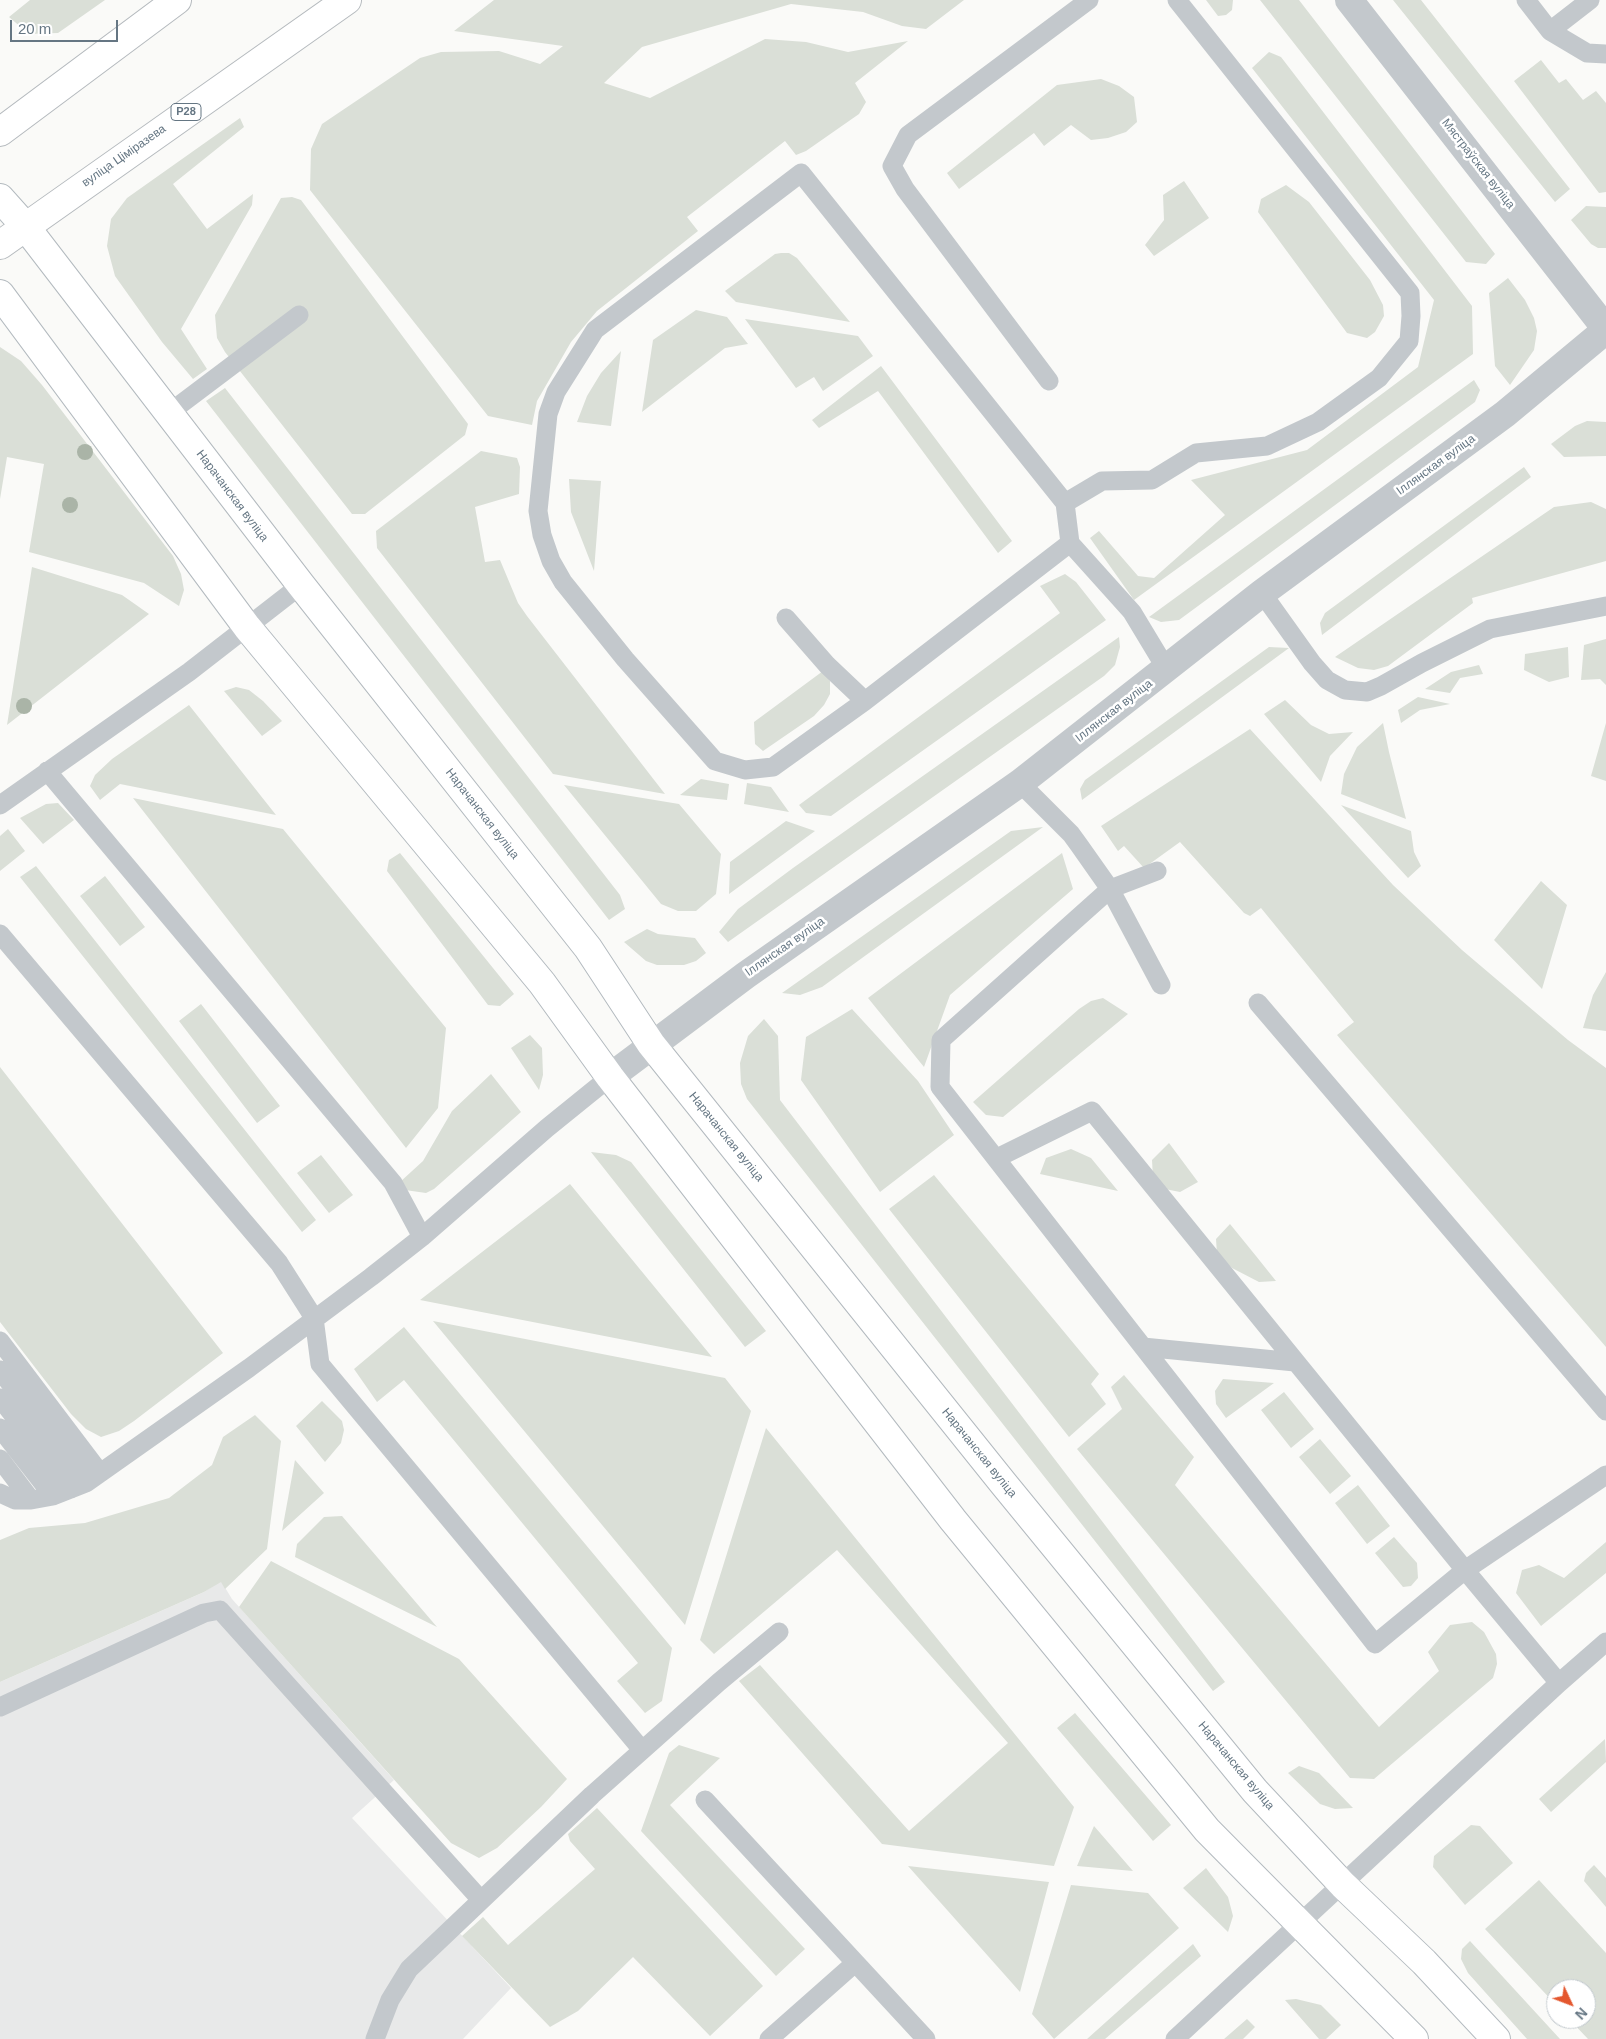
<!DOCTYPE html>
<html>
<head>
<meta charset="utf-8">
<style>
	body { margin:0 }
	#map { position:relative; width:1606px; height:2039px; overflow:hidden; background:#fafaf8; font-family:Arial,sans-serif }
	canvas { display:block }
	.north { position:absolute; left:1546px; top:1979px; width:50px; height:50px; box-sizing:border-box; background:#fff; border:1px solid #c1c8cd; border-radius:50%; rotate:133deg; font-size:14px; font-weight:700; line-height:20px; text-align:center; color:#657683 }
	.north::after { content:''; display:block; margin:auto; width:18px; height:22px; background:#e4572e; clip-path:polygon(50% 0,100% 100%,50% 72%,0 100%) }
	.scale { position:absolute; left:10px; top:20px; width:108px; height:22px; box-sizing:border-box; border:2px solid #657683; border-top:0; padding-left:6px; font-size:15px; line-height:18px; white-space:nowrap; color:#657683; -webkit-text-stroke:4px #fff; paint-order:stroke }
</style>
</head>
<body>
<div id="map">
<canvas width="1606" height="2039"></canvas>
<div class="north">N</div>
<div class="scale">20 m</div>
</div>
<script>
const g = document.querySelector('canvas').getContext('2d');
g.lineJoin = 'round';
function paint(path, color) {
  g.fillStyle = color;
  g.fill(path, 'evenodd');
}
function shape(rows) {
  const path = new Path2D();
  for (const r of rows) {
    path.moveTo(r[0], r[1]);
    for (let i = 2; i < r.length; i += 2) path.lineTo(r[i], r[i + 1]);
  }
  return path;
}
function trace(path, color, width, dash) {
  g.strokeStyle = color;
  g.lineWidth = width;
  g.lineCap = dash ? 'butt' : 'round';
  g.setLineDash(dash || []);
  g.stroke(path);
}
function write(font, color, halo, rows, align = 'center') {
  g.font = font + ' Arial,sans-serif';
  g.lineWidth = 5;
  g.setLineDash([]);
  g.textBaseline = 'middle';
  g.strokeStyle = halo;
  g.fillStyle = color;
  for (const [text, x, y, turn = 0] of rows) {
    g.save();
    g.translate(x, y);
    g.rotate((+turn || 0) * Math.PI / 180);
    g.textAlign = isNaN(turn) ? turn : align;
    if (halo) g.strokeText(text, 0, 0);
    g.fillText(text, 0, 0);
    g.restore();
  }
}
paint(shape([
	[221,1581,232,1599,394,1780,352,1818,511,1988,463,2039,0,2039,0,1682,204,1592]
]), '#e8e9e9');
paint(shape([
	[30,0,105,0,58,33,29,34,9,17],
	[494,0,964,0,926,29,902,26,863,12,791,4,642,47,604,83,650,98,765,39,806,42,848,52,908,41,855,83,866,102,859,114,806,151,796,155,785,141,687,217,698,231,597,311,571,342,537,401,532,425,488,416,310,190,311,149,322,124,420,58,441,52,499,51,540,64,563,46,454,31],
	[1206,0,1233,0,1232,10,1226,15,1218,16],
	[1260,0,1299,0,1495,254,1486,264,1466,262],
	[1393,0,1421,0,1570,189,1555,202],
	[1269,52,1281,57,1472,306,1473,354,1134,600,1090,538,1099,531,1138,576,1154,578,1225,515,1191,480,1307,450,1418,367,1434,300,1252,68],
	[1541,60,1559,83,1566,79,1583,100,1596,91,1606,103,1606,192,1599,193,1514,81],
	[1101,79,1119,86,1134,97,1137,122,1126,132,1108,138,1091,140,1071,125,1044,146,1034,133,959,189,947,173,1057,85],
	[240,118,244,127,173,184,207,229,253,194,252,205,181,329,207,369,193,379,162,342,115,276,107,246,111,219,127,198],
	[1184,181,1209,218,1154,256,1145,245,1164,220,1163,195],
	[1286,185,1309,202,1370,280,1383,305,1384,316,1375,332,1367,338,1347,333,1258,212,1261,199],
	[292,197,301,200,468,424,465,435,365,514,352,514,225,352,217,338,215,315,281,198],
	[1586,206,1606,207,1606,248,1598,248,1591,244,1571,220],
	[781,253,789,253,797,258,850,322,736,302,725,291,775,254],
	[1508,278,1525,300,1534,318,1537,331,1534,350,1510,385,1495,366,1489,293],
	[696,310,727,317,748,344,725,348,642,412,653,340],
	[745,319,858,336,873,356,823,391,814,377,796,388],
	[0,347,21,361,42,385,173,556,181,574,184,590,179,606,144,583,29,552,44,464,7,457,0,499],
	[621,351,611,426,577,422,587,396,601,373],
	[881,366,1012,541,998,553,878,391,819,428,812,420],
	[1474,380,1480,390,1475,402,1179,620,1161,622,1149,617],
	[225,388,620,895,625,909,609,920,206,401],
	[1587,421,1606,422,1606,456,1564,457,1551,444,1575,426],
	[481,451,517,458,520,467,519,494,475,507,485,562,500,560,518,603,527,616,665,794,553,774,377,548,376,531],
	[1524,467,1531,477,1322,635,1320,623,1325,613],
	[569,479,601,481,594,571,571,512],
	[1591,502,1606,509,1606,561,1472,598,1473,603,1388,666,1374,670,1358,668,1335,657,1554,507],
	[32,567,122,595,149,614,7,725],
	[1065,574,1076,582,1106,620,831,816,806,813,799,805,1060,613,1040,586],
	[1119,637,1120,647,1115,665,1104,676,728,942,719,932,738,909,793,868],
	[1606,639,1606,685,1600,679,1581,680,1584,645],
	[1269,647,1289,648,1082,800,1080,789,1085,780],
	[1568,647,1569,677,1549,682,1524,670,1525,654],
	[1479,665,1483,674,1460,678,1450,693,1425,689,1451,672],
	[823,671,830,681,830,694,824,705,814,716,763,751,755,744,754,722],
	[236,687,249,690,263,701,282,721,262,736,224,691],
	[1418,697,1450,704,1420,710,1401,723,1398,710],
	[1285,700,1311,725,1329,734,1353,732,1330,756,1321,782,1264,714],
	[189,705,276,815,120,784,100,800,90,786,95,775,112,759],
	[1383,723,1389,752,1406,819,1341,794,1344,774,1357,747],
	[1606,723,1606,781,1591,776],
	[1250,729,1393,885,1462,950,1568,1040,1606,1068,1606,1347,1337,1035,1354,1022,1261,908,1250,916,1244,913,1180,842,1144,868,1124,846,1118,851,1101,826],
	[701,779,729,784,727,800,680,795],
	[747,783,771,787,789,812,744,804],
	[564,785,679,804,721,854,716,894,696,911,678,911,661,904],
	[133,798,283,829,446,1028,438,1108,406,1148],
	[58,803,74,820,43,844,20,818,46,804],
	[1341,805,1411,831,1414,852,1421,866,1408,878],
	[786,821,815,831,729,894,730,862],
	[1043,827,822,987,800,995,782,993,1011,831],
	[8,829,25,851,0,871,0,836],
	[400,853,514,994,500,1006,488,1005,387,871,389,860],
	[1062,853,1073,889,950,995,924,1067,868,998],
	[36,866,316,1220,302,1232,20,877],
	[105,876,145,927,120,946,80,896],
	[1541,881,1567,905,1542,989,1494,940],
	[647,929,658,934,695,938,706,953,696,961,684,965,657,965,646,961,624,942],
	[1606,972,1606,1031,1583,1028,1593,995],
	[1103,998,1128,1014,1003,1117,986,1115,973,1102,1079,1009,1091,1001],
	[201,1004,280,1106,257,1123,179,1021],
	[852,1009,918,1081,954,1135,880,1192,801,1080,806,1037],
	[764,1019,778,1036,780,1100,1225,1682,1213,1691,747,1099,741,1084,740,1063,748,1036],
	[530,1035,542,1048,543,1075,539,1090,511,1048],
	[0,1067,223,1353,134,1421,119,1431,101,1437,86,1429,71,1414,0,1322],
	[491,1074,521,1112,434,1189,426,1193,405,1190,400,1182,423,1161,452,1111],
	[1169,1143,1198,1182,1180,1192,1165,1189,1153,1178,1152,1160],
	[1071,1149,1091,1158,1118,1191,1040,1174,1046,1158],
	[591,1152,616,1155,631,1162,766,1331,745,1347],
	[321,1155,353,1195,329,1213,297,1173],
	[934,1175,1099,1374,1091,1384,1106,1404,1069,1437,889,1209],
	[570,1184,712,1357,420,1300],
	[1230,1224,1256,1256,1276,1281,1259,1282,1232,1268,1217,1254,1216,1239],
	[433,1321,725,1378,751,1411,685,1625],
	[404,1327,672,1648,662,1701,645,1713,617,1681,638,1663,404,1380,377,1402,354,1369],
	[1124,1375,1194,1457,1175,1485,1379,1727,1439,1671,1428,1652,1450,1625,1472,1622,1484,1632,1496,1654,1497,1664,1493,1678,1374,1779,1350,1778,1077,1449,1122,1409,1111,1387],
	[1223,1379,1274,1383,1226,1418,1216,1404,1215,1391],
	[1284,1392,1314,1429,1291,1448,1261,1410],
	[322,1401,342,1421,344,1430,341,1443,325,1462,296,1426],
	[255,1415,281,1441,267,1549,225,1589,221,1582,204,1592,0,1682,0,1540,29,1528,85,1523,169,1498,212,1465,223,1437],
	[766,1428,1074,1807,1054,1866,882,1844,739,1681,760,1665,909,1831,1008,1743,837,1550,714,1654,700,1640],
	[1320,1439,1351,1476,1330,1494,1299,1457],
	[295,1460,324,1493,282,1531],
	[1358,1485,1390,1526,1367,1544,1335,1503],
	[342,1516,437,1627,295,1557,297,1544,324,1517],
	[1394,1537,1417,1563,1418,1578,1411,1586,1403,1587,1375,1553],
	[1606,1542,1606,1573,1541,1626,1516,1593,1522,1570,1539,1565,1564,1578],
	[271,1561,459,1659,567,1779,541,1807,497,1848,479,1858,451,1843,239,1607],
	[1075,1713,1171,1825,1153,1841,1057,1728],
	[1605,1739,1606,1762,1551,1812,1539,1799],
	[679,1745,720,1758,670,1805,805,1949,776,1976,641,1831,669,1753],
	[1299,1766,1319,1773,1353,1808,1335,1809,1320,1804,1288,1773],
	[597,1808,763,1986,710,2036,633,1957,578,2011,550,2027,462,1936,483,1917,508,1945,595,1869,570,1841,568,1834],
	[1471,1825,1480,1826,1513,1863,1465,1905,1433,1867,1434,1856],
	[1094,1826,1133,1871,1077,1866],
	[1594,1865,1606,1878,1606,1907,1584,1881,1586,1873],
	[908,1866,1049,1882,1020,1992],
	[1206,1868,1228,1897,1233,1916,1228,1932,1183,1888],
	[1539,1880,1606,1953,1606,2039,1588,2039,1569,2019,1586,2019,1586,1989,1556,1989,1556,2005,1485,1929],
	[1071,1885,1148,1893,1179,1928,1054,2039,1032,2014],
	[1470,1941,1560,2039,1527,2039,1468,1973,1461,1959,1462,1949],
	[1193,1944,1201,1956,1105,2039,1087,2039],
	[1296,1999,1321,2005,1341,2025,1326,2039,1319,2039,1285,2000],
	[1247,2019,1255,2027,1243,2039,1224,2039]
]), '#dadfd7');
const secondary = shape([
	[0,198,25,226,301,585,588,948,651,1044,1003,1483,1255,1791,1343,1885,1424,1962,1496,2039],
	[0,294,247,627,542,983,610,1077,953,1520,1207,1830,1414,2039]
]);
const primary = shape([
	[0,132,177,0],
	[0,245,347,0]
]);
trace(secondary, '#b3babf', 30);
trace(primary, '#b5babe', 30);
trace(shape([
	[1526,0,1550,31,1587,53,1606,54],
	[1550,31,1590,0],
	[1049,381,905,189,892,166,908,135,1089,0],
	[169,413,299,315],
	[1065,503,801,173,595,330,556,392,548,414,538,511,542,535,551,561,563,582,625,659,715,761,745,770,773,767,865,701,1070,543],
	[1262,593,1312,663,1327,680,1345,690,1367,692,1381,686,1422,663,1490,629,1606,606],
	[786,618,827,665,865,701],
	[1167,670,1132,612,1070,543,1065,503,1102,481,1152,480,1196,453,1267,446,1318,422,1379,378,1409,341,1411,316,1410,293,1177,0],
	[47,771,393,1183,422,1237],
	[1020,783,1071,834,1079,845,1110,889,1161,985],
	[0,805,189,672,301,585],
	[0,934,279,1263,314,1318,320,1364,642,1750],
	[1258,1003,1606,1411],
	[997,1158,1092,1111,1465,1570,1375,1644,940,1087,941,1040,1110,889,1157,871],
	[0,1341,100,1473],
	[1143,1347,1295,1362],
	[0,1370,86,1483],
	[0,1398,71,1489],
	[0,1428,53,1496],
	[0,1459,31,1500],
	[0,1493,15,1500,31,1500,53,1496,86,1483,249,1368,371,1277,422,1237,547,1128,610,1077],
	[1559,1683,1606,1642],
	[0,1707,204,1613,220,1610,481,1900],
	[705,1800,926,2039],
	[375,2039,390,2000,409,1969,592,1795,719,1682,779,1632],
	[769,2039,855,1963],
	[1175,2039,1559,1683,1465,1570,1606,1475]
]), '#c3c8cc', 19);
trace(shape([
	[1349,0,1606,329],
	[610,1077,746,975,1020,783,1262,593,1505,414,1606,330]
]), '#c3c8cc', 28);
trace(secondary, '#fff', 28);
trace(primary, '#fff', 28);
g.fillStyle = '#aab4a7';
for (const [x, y] of [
	[85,452],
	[70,505],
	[24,706]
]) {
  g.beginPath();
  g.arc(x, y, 8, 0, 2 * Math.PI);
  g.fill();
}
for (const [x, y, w] of [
	[186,112,30]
]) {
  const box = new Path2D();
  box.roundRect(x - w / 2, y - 8.5, w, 17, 4);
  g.fillStyle = '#fff';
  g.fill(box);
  trace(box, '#657683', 1);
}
write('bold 11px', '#657683', null, [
	["Р28",186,112]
]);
write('12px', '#657683', '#fff', [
	["вуліца Ціміразева",124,156,-35],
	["Мястраўская вуліца",1478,164,52],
	["Іллянская вуліца",1436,465,-36],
	["Нарачанская вуліца",232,496,53],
	["Іллянская вуліца",1114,711,-38],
	["Нарачанская вуліца",482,814,52],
	["Іллянская вуліца",785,947,-35],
	["Нарачанская вуліца",726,1137,51],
	["Нарачанская вуліца",979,1453,51],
	["Нарачанская вуліца",1236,1766,50]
]);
</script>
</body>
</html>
